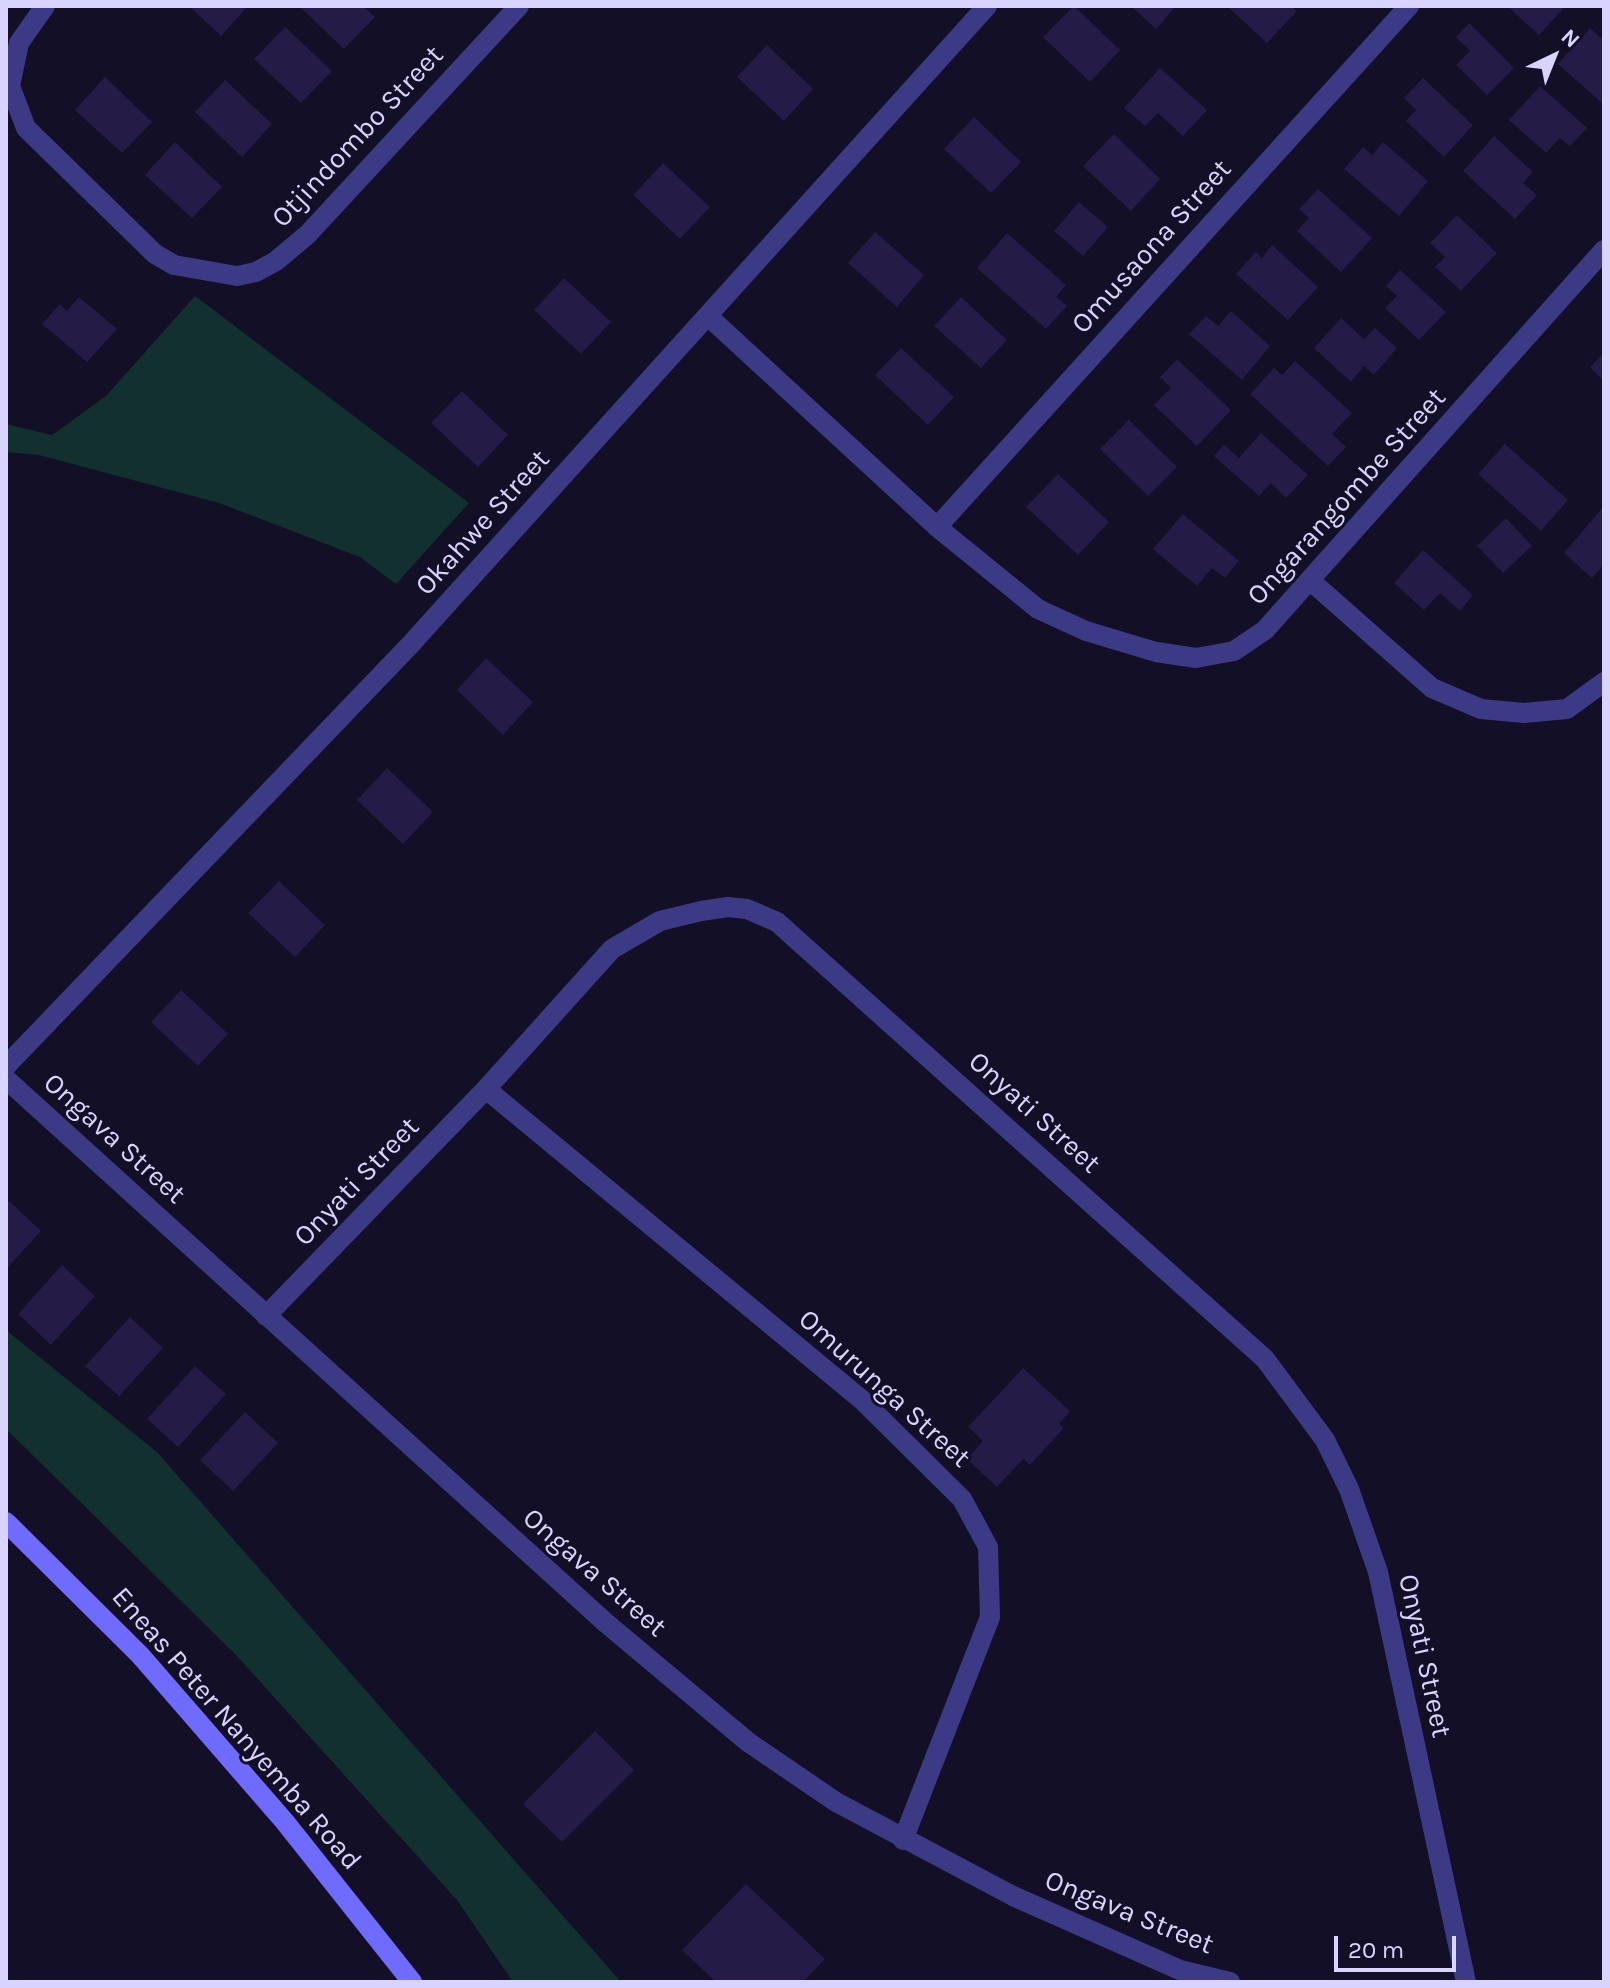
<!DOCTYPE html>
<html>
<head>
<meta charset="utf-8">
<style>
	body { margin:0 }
	#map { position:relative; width:1610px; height:1988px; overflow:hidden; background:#130f26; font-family:Karla,sans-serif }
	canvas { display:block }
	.frame { position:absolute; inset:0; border:8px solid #d9d4ff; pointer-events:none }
	.north { position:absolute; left:1514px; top:16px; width:80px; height:80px; -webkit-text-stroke:6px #130f26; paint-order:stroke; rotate:43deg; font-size:22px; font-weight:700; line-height:32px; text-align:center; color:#d9d4ff }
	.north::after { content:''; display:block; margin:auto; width:28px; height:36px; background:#d9d4ff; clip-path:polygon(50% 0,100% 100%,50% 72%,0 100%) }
	.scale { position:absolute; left:1334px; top:1936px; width:122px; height:36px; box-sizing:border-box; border:4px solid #d9d4ff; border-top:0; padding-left:10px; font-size:24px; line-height:28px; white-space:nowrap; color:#d9d4ff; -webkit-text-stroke:6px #130f26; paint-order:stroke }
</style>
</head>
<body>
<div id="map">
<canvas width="1610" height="1988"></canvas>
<div class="frame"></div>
<div class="north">N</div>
<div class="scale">20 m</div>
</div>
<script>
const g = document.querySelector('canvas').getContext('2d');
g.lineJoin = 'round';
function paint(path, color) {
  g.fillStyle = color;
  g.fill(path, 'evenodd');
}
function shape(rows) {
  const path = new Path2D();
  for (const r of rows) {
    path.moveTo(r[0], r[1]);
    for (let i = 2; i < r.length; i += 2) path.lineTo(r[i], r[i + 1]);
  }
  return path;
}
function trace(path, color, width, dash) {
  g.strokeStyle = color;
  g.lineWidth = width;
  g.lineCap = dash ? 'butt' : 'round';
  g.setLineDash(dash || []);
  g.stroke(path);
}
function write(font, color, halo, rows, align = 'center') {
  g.font = font + ' Karla,sans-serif';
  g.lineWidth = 6;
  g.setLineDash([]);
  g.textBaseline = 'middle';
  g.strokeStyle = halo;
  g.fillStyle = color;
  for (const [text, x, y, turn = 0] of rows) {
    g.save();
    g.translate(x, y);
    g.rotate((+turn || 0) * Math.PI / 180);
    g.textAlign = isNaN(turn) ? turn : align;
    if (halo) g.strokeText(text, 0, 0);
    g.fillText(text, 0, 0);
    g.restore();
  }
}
paint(shape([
	[195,296,469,503,396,584,360,557,219,503,39,455,6,452,6,424,52,435,106,396],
	[6,1330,157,1452,621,1982,513,1982,457,1900,236,1655,6,1429]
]), '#12302f');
paint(shape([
	[189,6,248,6,221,36],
	[299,6,363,6,375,17,344,49],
	[1074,6,1120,50,1090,82,1043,37],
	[1131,6,1176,6,1156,29],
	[1227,6,1291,6,1297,11,1267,43],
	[1507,6,1559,6,1563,9,1539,35],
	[1469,23,1514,68,1487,95,1456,65,1470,51,1456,37],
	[285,27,332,71,301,103,254,59],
	[1590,28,1604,41,1604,105,1558,64],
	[767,45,813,89,784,121,737,77],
	[1160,68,1207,110,1183,136,1158,113,1145,126,1124,108],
	[105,77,152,122,122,153,75,110],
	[1423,78,1473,125,1444,157,1406,121,1416,110,1404,98],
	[225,80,272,124,242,157,195,112],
	[1540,86,1587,128,1570,146,1560,138,1546,153,1509,120],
	[974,117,1021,162,991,193,944,149],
	[1114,134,1160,179,1131,211,1083,166],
	[1494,136,1533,172,1523,183,1537,195,1515,219,1463,171],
	[175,142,222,187,192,218,145,175],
	[1383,142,1428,181,1399,216,1344,169,1363,147,1372,155],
	[663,163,710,207,680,239,633,195],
	[1318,189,1372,238,1341,272,1297,231,1309,218,1299,209],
	[1079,202,1108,227,1083,256,1054,231],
	[1457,215,1497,253,1461,291,1435,267,1445,257,1430,243],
	[875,232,924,275,897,307,848,263],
	[1007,233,1066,285,1056,297,1067,306,1046,329,977,268],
	[1272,245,1318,287,1288,320,1236,274,1256,252,1262,258],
	[1400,270,1446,312,1419,340,1385,308,1397,296,1386,286],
	[564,278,611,322,581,354,534,310],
	[79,297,117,329,87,362,42,324,60,304,67,311],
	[961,297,1007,340,981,368,934,326],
	[1231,311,1270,346,1242,380,1189,334,1206,316,1218,326],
	[1341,318,1364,339,1375,328,1397,348,1374,375,1364,366,1351,382,1314,348],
	[901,348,954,397,928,425,875,375],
	[1604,353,1604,381,1590,367],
	[1177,359,1231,410,1197,446,1154,405,1171,388,1160,377],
	[1295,361,1352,413,1332,434,1346,447,1328,466,1250,394,1274,368,1282,375],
	[462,391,508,435,478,467,431,423],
	[1129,420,1177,467,1148,496,1100,449],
	[1261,433,1308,475,1286,498,1271,483,1259,496,1214,456,1224,445,1239,458],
	[1505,444,1568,500,1541,531,1478,474],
	[1058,474,1109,522,1078,555,1026,507],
	[1604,506,1604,564,1592,578,1564,553],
	[1183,514,1239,561,1225,578,1212,568,1197,586,1153,549],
	[1506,518,1532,546,1503,573,1477,546],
	[1423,550,1473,595,1460,611,1440,593,1424,610,1394,583],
	[486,658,533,702,503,735,457,690],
	[387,768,433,812,403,844,357,800],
	[279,881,325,925,295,957,248,913],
	[181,990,228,1034,198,1066,151,1022],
	[9,1201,41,1231,6,1269,6,1205],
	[62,1265,95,1296,51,1345,18,1314],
	[130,1317,163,1348,119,1396,85,1366],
	[195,1366,226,1394,178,1447,147,1419],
	[1023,1368,1070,1411,1059,1424,1064,1428,1030,1465,1023,1459,997,1487,967,1459,983,1441,968,1427],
	[245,1412,278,1443,233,1491,200,1460],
	[595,1731,634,1770,562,1842,523,1804],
	[746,1884,825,1959,803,1982,716,1982,682,1950]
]), '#241b47');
trace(shape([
	[45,6,19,43,10,86,26,128,155,254,174,265,237,276,256,272,276,261,308,234,519,6],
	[709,317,937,527,1038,609,1086,631,1156,652,1196,658,1234,651,1265,630,1604,250],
	[937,527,1409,6],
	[1312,582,1432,688,1481,709,1524,713,1567,709,1604,682],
	[6,1066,410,645,987,6],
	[486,1089,862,1400,962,1499,988,1547,990,1617,903,1840],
	[266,1316,486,1089,612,949,660,921,701,911,728,907,747,909,777,922,1265,1359,1325,1440,1349,1489,1378,1572,1466,1982]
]), '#3d3a85', 20);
trace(shape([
	[6,1079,606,1623,748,1742,836,1802,1013,1896,1180,1970,1230,1982]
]), '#3d3a85', 20);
trace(shape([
	[6,1522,140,1655,285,1822,412,1982]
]), '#6f6bff', 20);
write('28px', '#d9d4ff', '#130f26', [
	["Otjindombo Street",358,137,-47],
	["Omusaona Street",1152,247,-48],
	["Ongarangombe Street",1347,497,-48],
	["Okahwe Street",483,523,-48],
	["Onyati Street",1034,1113,42],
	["Ongava Street",114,1139,42],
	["Onyati Street",357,1182,-46],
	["Omurunga Street",884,1389,42],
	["Ongava Street",594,1573,41],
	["Onyati Street",1424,1656,78],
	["Eneas Peter Nanyemba Road",236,1729,49],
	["Ongava Street",1129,1913,22]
]);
</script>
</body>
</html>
